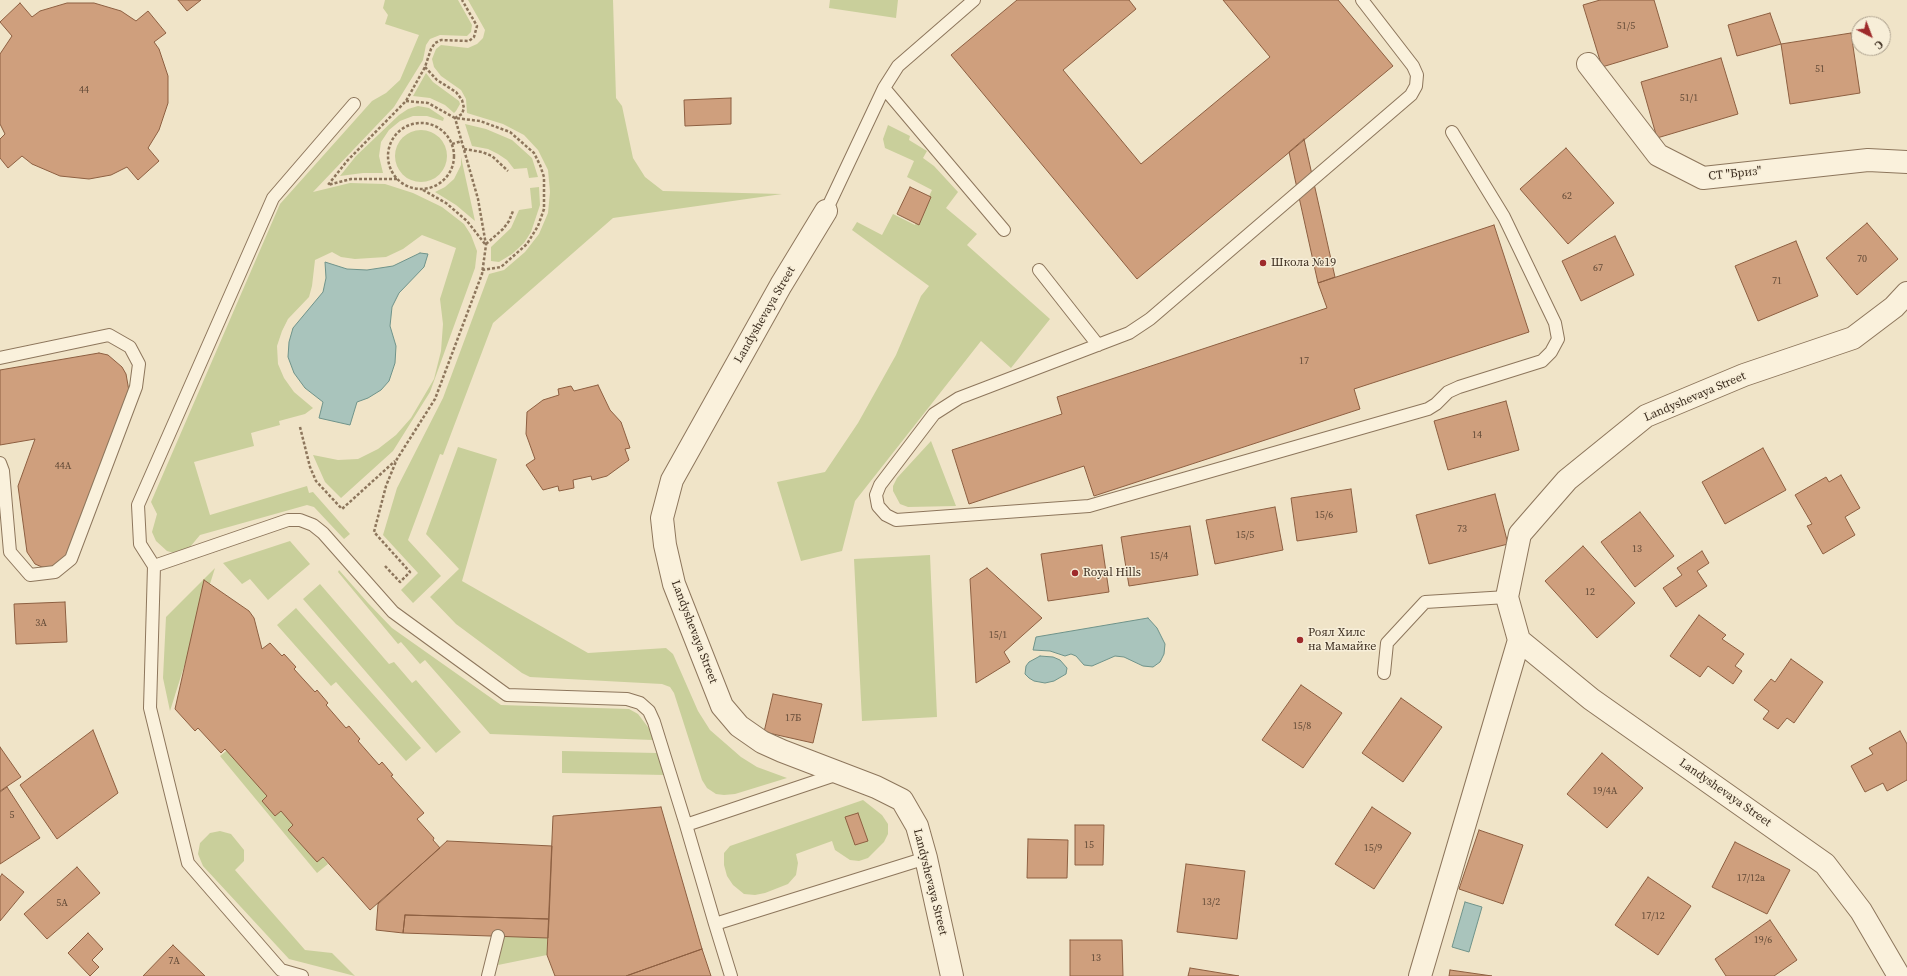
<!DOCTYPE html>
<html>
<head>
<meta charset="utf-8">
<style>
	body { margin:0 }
	#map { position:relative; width:1907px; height:976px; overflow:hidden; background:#f0e4c8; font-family:"Source Serif 4",serif }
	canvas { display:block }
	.north { position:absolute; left:1851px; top:16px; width:40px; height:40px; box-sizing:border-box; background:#f7eed8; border:1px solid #ada18e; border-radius:50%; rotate:138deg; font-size:11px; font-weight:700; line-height:16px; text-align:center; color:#3d2e20 }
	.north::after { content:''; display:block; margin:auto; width:14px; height:18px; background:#9e2a2b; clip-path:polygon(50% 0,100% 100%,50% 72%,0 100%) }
</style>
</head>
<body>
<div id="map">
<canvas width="1907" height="976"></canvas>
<div class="north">С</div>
</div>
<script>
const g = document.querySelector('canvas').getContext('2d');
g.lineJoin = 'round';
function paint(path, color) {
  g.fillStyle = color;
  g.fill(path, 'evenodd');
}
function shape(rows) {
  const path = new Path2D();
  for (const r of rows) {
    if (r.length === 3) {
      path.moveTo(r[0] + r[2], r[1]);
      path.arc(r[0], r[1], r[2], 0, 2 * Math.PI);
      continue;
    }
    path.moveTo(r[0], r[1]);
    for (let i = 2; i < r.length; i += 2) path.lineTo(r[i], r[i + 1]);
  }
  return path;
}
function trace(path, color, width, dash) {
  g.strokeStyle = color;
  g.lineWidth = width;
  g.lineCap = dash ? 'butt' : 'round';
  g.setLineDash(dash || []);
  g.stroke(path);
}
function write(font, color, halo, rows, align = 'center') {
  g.font = font + ' "Source Serif 4",serif';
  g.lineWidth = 3;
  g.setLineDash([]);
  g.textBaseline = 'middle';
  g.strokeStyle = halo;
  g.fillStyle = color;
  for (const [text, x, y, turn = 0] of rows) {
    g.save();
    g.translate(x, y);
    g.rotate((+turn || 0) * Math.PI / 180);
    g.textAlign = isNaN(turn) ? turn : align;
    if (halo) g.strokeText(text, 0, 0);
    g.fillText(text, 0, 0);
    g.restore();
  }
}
paint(shape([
	[385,0,458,0,472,25,471,32,467,36,440,35,430,39,426,45,423,60,394,107,313,192,350,183,385,184,413,193,442,207,464,224,471,235,477,251,475,268,430,392,393,451,341,498,325,482,313,455,338,460,358,459,378,449,396,435,411,418,434,379,441,351,443,324,440,299,456,248,422,235,403,249,386,257,355,259,341,257,332,252,315,260,312,286,309,297,288,319,282,331,277,346,278,364,284,378,294,392,313,408,305,414,279,421,280,425,251,433,254,446,194,462,210,515,307,486,309,493,313,492,350,534,344,539,314,507,307,505,200,535,190,547,182,551,174,553,167,551,156,541,152,532,157,514,151,502,280,204,372,101,386,93,400,80,419,35,385,24,388,15,383,8],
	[468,0,613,0,616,98,622,106,633,158,645,177,663,191,782,194,613,218,493,323,443,455,440,454,408,540,441,576,413,603,401,590,418,573,383,535,397,488,443,398,489,274,504,270,525,252,539,234,548,213,550,192,548,170,538,150,524,135,503,124,467,113,466,99,461,90,441,76,434,67,432,59,436,49,441,45,468,48,477,44,483,38,485,30],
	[830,0,898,0,896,18,829,8],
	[426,73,433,82,459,101,460,104,456,111,454,113,445,105,430,98,413,96],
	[418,106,429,108,444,118,443,121,427,116,413,116,400,121,389,130,381,142,379,156,383,173,363,173,340,176,356,156,399,115,408,109],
	[465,124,486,129,512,140,532,158,538,177,529,178,527,168,514,169,507,160,498,154,488,149,472,146],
	[888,125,910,136,909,140,927,151,923,158,934,166,958,192,946,208,977,234,967,245,1050,319,1011,368,981,341,855,501,842,551,801,561,777,482,825,472,858,423,896,355,921,296,929,286,852,230,857,222,882,235,893,214,915,225,932,190,907,177,914,161,885,148,883,139],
	[421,156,26],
	[461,157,475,221,456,205,435,192,445,187,454,179,461,165],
	[539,187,540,205,531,232,524,243,512,254,499,262,491,261,491,247,511,228,519,210,532,208,530,188],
	[931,441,956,506,908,507,900,504,893,491,893,486,897,478],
	[458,447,497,459,462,581,588,653,666,648,673,654,698,711,710,730,741,757,757,767,787,778,735,794,724,795,716,794,707,788,702,780,674,693,670,687,662,684,530,677,522,673,456,624,430,597,459,569,426,534],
	[290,541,310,564,268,600,250,579,242,584,223,563],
	[930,555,937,717,862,721,854,559],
	[215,568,170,711,163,678,166,617],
	[339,570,368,603,392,628,501,705,629,709,638,714,651,731,653,740,490,734,425,660,420,664,401,642,398,644,338,572],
	[320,584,389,664,394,662,412,683,416,680,461,732,436,753,303,599],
	[296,608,421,748,406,761,336,682,331,686,277,625],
	[231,747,328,864,317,873,220,756],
	[562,751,657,753,666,775,562,773],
	[863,800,882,815,888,824,888,834,884,842,868,858,859,861,850,860,835,850,832,841,796,854,798,863,796,875,788,884,765,893,755,895,744,894,733,885,727,876,724,865,724,853,730,846],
	[220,831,231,834,244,850,244,861,235,870,305,950,332,953,355,976,289,959,203,866,198,854,200,843,210,833],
	[506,928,548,928,547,955,498,965]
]), '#c9cf9b');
const water = shape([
	[420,253,428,254,424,267,399,293,392,307,390,326,396,346,395,363,389,381,381,390,368,398,357,402,350,425,319,418,323,402,305,388,294,373,288,357,289,342,293,328,323,292,326,278,325,262,347,269,367,270,393,266,420,253],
	[1148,618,1157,628,1165,644,1164,654,1160,662,1153,667,1143,666,1124,657,1115,656,1092,666,1084,665,1076,656,1071,654,1065,656,1050,651,1033,650,1036,637,1148,618],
	[1040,656,1053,657,1060,660,1067,668,1066,674,1054,681,1045,683,1034,681,1029,678,1025,674,1026,666,1029,662,1040,656],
	[1465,902,1482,907,1469,952,1452,947,1465,902]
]);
paint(water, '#a9c4bc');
trace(water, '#6f938a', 1);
const building = shape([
	[178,0,201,0,187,11,178,0],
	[1017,0,1129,0,1136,9,1063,70,1141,164,1270,57,1223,0,1338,0,1393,66,1137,279,951,55,1017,0],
	[1600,0,1654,0,1668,47,1602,67,1583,5,1600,0],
	[20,3,32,17,40,11,67,3,94,3,121,11,136,21,148,11,166,33,154,42,159,49,168,76,168,103,159,130,148,148,159,161,138,180,127,167,111,175,89,179,60,176,32,164,22,156,8,168,0,158,0,139,5,134,0,124,0,54,12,36,0,22,20,3],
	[1770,13,1781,44,1737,56,1728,25,1770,13],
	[1851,33,1860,93,1790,104,1781,44,1851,33],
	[1721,58,1738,114,1657,138,1641,82,1721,58],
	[731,98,731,124,685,126,684,100,731,98],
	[1304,139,1335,277,1318,283,1289,152,1304,139],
	[1566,148,1614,203,1568,244,1520,189,1566,148],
	[910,187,931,197,919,225,897,214,910,187],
	[1867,223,1898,259,1857,295,1826,258,1867,223],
	[1494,225,1529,332,1354,389,1360,409,1094,496,1084,466,969,504,952,450,1062,414,1057,397,1327,308,1318,283,1494,225],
	[1615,236,1634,275,1581,301,1562,261,1615,236],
	[1796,241,1818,296,1758,321,1735,266,1796,241],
	[99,353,108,355,122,367,126,374,129,391,67,555,63,561,49,568,42,567,35,564,27,552,18,486,35,439,0,445,0,370,99,353],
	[598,385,610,410,621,422,630,448,625,449,629,460,607,476,592,480,591,476,573,480,574,488,559,491,558,486,543,490,526,465,535,459,526,434,527,412,543,400,559,395,558,389,571,386,574,391,598,385],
	[1506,401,1519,450,1448,470,1434,421,1506,401],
	[1763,448,1786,490,1725,524,1702,482,1763,448],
	[1841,475,1860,508,1845,517,1855,535,1823,554,1807,526,1812,524,1795,495,1826,477,1829,482,1841,475],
	[1351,489,1357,532,1297,541,1291,498,1351,489],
	[1495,494,1508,544,1429,564,1416,515,1495,494],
	[1275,507,1283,550,1215,564,1206,520,1275,507],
	[1640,512,1674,556,1635,587,1601,542,1640,512],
	[1190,526,1198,575,1129,586,1121,537,1190,526],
	[1102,545,1109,592,1048,601,1041,554,1102,545],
	[1583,546,1635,603,1597,638,1545,581,1583,546],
	[1702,551,1709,563,1697,571,1707,586,1676,607,1663,588,1682,575,1677,568,1702,551],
	[987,568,1042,618,1004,652,1010,662,976,683,970,579,987,568],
	[204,580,249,611,254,618,262,649,270,643,282,656,284,654,296,667,294,669,315,692,317,690,328,703,326,705,346,728,349,726,360,739,358,741,379,765,382,762,393,775,391,776,424,813,417,819,434,838,433,840,440,848,370,910,323,857,317,862,288,830,293,825,281,811,275,816,262,801,267,796,225,749,221,753,198,728,195,731,175,709,204,580],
	[65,602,67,642,16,644,14,604,65,602],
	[1699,615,1726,635,1722,639,1744,654,1735,666,1742,671,1733,684,1708,666,1700,677,1670,656,1699,615],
	[1791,659,1823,682,1794,723,1787,718,1778,729,1763,719,1769,711,1754,700,1771,679,1775,682,1791,659],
	[1301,685,1342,713,1303,768,1262,740,1301,685],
	[773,694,822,704,813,743,764,732,773,694],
	[1401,698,1442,727,1403,782,1362,753,1401,698],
	[93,730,118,793,57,839,20,785,93,730],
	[1900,731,1907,744,1907,780,1887,791,1883,783,1865,792,1851,766,1873,754,1869,748,1900,731],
	[0,747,21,777,0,791,0,747],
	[1602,753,1643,788,1607,828,1567,794,1602,753],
	[7,787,40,838,0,864,0,792,7,787],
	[661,807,702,949,626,976,555,976,547,955,553,816,661,807],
	[1372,807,1411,833,1374,889,1335,864,1372,807],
	[858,813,868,841,855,845,845,817,858,813],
	[1075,825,1104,825,1103,865,1075,865,1075,825],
	[1479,830,1523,845,1503,904,1459,889,1479,830],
	[1028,839,1068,840,1067,878,1027,878,1028,839],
	[447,841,552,846,549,919,405,915,403,933,376,930,378,904,447,841],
	[1735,842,1790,870,1767,914,1712,887,1735,842],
	[1186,864,1245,871,1237,939,1177,932,1186,864],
	[77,867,100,893,47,939,24,914,77,867],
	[2,874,24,892,0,921,0,877,2,874],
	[1648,877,1691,906,1658,955,1615,925,1648,877],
	[405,915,549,919,548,938,403,933,405,915],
	[1770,920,1797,960,1774,976,1726,976,1715,959,1770,920],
	[88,933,103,949,92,960,99,967,90,976,68,953,88,933],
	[1070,940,1122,940,1123,976,1070,976,1070,940],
	[173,945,205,976,143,976,173,945],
	[702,949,711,976,626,976,702,949],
	[1190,968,1239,976,1188,976,1190,968],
	[1450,970,1492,976,1449,976,1450,970]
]);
paint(building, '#cf9f7d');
trace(building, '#8d5f41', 1);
const service = shape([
	[1362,0,1413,66,1417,75,1416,86,1411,95,1150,319,1129,333,959,398,934,414,880,485,876,495,878,506,886,515,896,520,1089,506,1428,409,1436,404,1448,392,1459,387,1542,361,1551,352,1558,339,1555,323,1504,217,1452,132],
	[884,88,1004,230],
	[826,211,884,88,898,66,974,0],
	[1039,270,1098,345],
	[0,358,109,335,130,347,139,364,136,387,71,559,55,572,30,575,10,552,3,471,0,463],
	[154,566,288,520,300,520,313,525,323,533,393,612,507,695,627,699,640,703,649,711,654,722,686,825,838,774],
	[1384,673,1387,643,1425,602,1507,597],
	[686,825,715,924],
	[302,976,281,970,188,863,150,708,154,566,140,544,138,505,273,198,354,104],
	[488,976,498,936],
	[731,976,715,924,926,858]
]);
const minor = shape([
	[1588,64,1658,155,1703,178,1868,160,1907,162],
	[826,211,781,285,672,480,662,518,665,545,674,584,722,706,739,726,762,742,782,751,876,787,902,800,917,826,926,858,952,976],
	[1519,640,1507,597,1520,534,1567,480,1646,416,1744,375,1853,338,1894,307,1907,293],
	[1519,640,1591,699,1825,864,1861,911,1899,976],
	[1420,976,1519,640]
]);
trace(service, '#8d765c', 14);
trace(minor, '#8d765c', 24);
trace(shape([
	[425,67,437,80,456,92,462,100,464,108,462,114,455,118],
	[406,101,428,103,455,118,480,121,510,132,534,153,540,165,544,177,544,209,538,226,527,244,501,267,482,270],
	[421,156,33],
	[452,144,462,141],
	[464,149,482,152,492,156,508,171],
	[397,179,351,179,328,185,347,161,406,101,425,67,431,49,435,43,441,40,469,41,474,37,477,26,462,0],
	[423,190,446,203,467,221,485,244],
	[486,244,503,229,509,221,513,211],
	[300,427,310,467,316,481,342,509,395,461],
	[385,566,400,582,410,572,374,532,386,486,397,459,435,399,482,274,486,245,478,199,455,118]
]), '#8d765c', 2.5, [3, 2]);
trace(service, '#faf1dc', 12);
trace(minor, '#faf1dc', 22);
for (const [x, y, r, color] of [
	[1263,263,4,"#9e2a2b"],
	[1075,573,4,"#9e2a2b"],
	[1300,640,4,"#9e2a2b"]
]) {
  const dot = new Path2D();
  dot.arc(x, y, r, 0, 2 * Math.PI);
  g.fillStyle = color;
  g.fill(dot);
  trace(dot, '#f7eed8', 1.5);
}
write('10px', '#624a37', null, [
	["51/5",1626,26],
	["51",1820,69],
	["44",84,90],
	["51/1",1689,98],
	["62",1567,196],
	["70",1862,259],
	["67",1598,268],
	["71",1777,281],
	["17",1304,361],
	["14",1477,435],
	["44А",63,466],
	["15/6",1324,515],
	["73",1462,529],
	["15/5",1245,535],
	["13",1637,549],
	["15/4",1159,556],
	["12",1590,592],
	["3А",41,623],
	["15/1",998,635],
	["17Б",793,718],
	["15/8",1302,726],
	["19/4А",1605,791],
	["5",12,815],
	["15",1089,845],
	["15/9",1373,848],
	["17/12а",1751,878],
	["13/2",1211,902],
	["5А",62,903],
	["17/12",1653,916],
	["19/6",1763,940],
	["13",1096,958],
	["7А",174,961]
]);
write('12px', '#3d2e20', '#f7eed8', [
	["СТ \"Бриз\"",1735,174,-6],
	["Landyshevaya Street",765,315,-60],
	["Landyshevaya Street",1695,397,-23],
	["Landyshevaya Street",694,632,69],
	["Landyshevaya Street",1725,793,35],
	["Landyshevaya Street",930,882,76]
]);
write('12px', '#3d2e20', '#f7eed8', [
	["Школа №19",1271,263],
	["Royal Hills",1083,573],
	["Роял Хилс",1308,633],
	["на Мамайке",1308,647]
], 'left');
</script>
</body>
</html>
